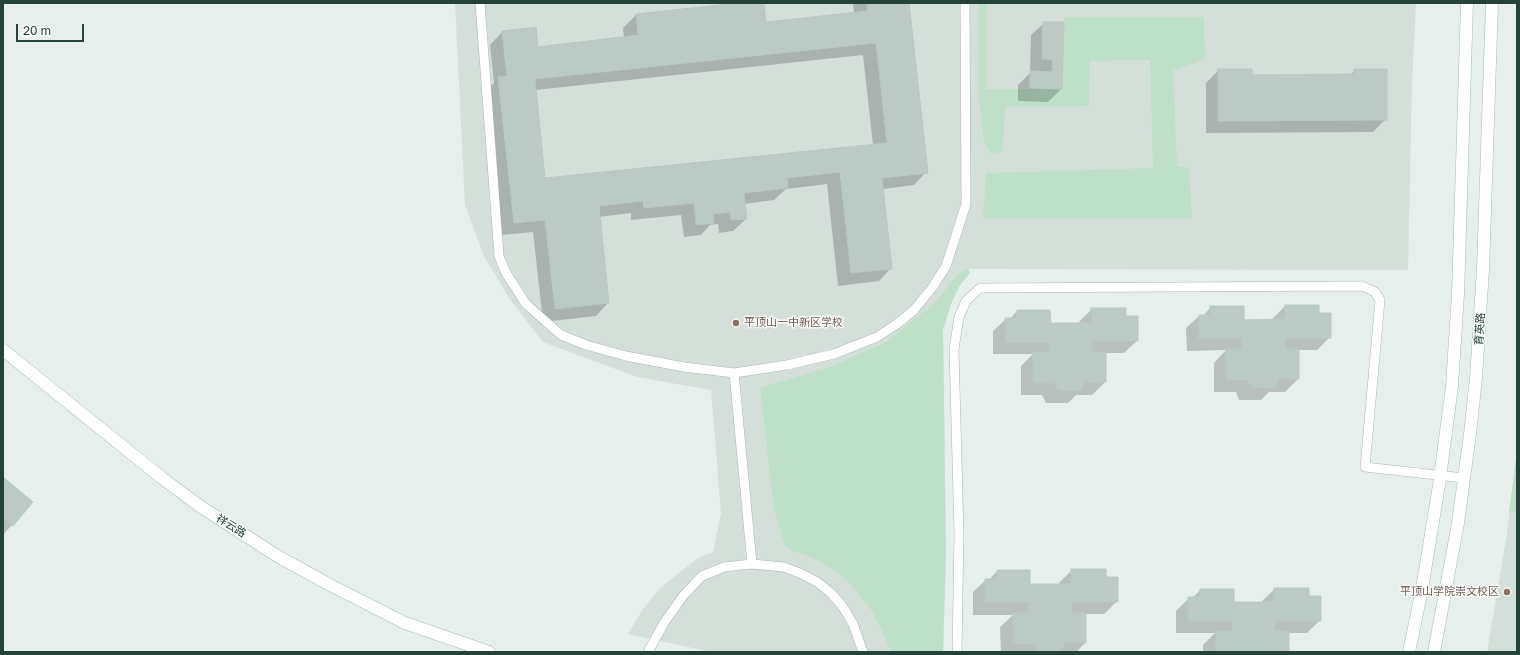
<!DOCTYPE html>
<html>
<head>
<meta charset="utf-8">
<style>
	body { margin:0 }
	#map { position:relative; width:1520px; height:655px; overflow:hidden; background:#e6efeb; font-family:"Golos Text",sans-serif }
	canvas { display:block }
	.frame { position:absolute; inset:0; border:4px solid #24423a; pointer-events:none }
	.scale { position:absolute; left:16px; top:24px; width:68px; height:18px; box-sizing:border-box; border:2px solid #24423a; border-top:0; padding-left:5px; font-size:12px; line-height:14px; white-space:nowrap; color:#24423a; -webkit-text-stroke:3px #f7fbf9; paint-order:stroke }
</style>
</head>
<body>
<div id="map">
<canvas width="1520" height="655"></canvas>
<div class="frame"></div>
<div class="scale">20 m</div>
</div>
<script>
const g = document.querySelector('canvas').getContext('2d');
g.lineJoin = 'round';
function paint(path, color) {
  g.fillStyle = color;
  g.fill(path, 'evenodd');
}
function shape(rows) {
  const path = new Path2D();
  for (const r of rows) {
    path.moveTo(r[0], r[1]);
    for (let i = 2; i < r.length; i += 2) path.lineTo(r[i], r[i + 1]);
  }
  return path;
}
function trace(path, color, width, dash) {
  g.strokeStyle = color;
  g.lineWidth = width;
  g.lineCap = dash ? 'butt' : 'round';
  g.setLineDash(dash || []);
  g.stroke(path);
}
function write(font, color, halo, rows, align = 'center') {
  g.font = font + ' "Golos Text","Noto Sans SC",sans-serif';
  g.lineWidth = 3;
  g.setLineDash([]);
  g.textBaseline = 'middle';
  g.strokeStyle = halo;
  g.fillStyle = color;
  for (const [text, x, y, turn = 0] of rows) {
    g.save();
    g.translate(x, y);
    g.rotate((+turn || 0) * Math.PI / 180);
    g.textAlign = isNaN(turn) ? turn : align;
    if (halo) g.strokeText(text, 0, 0);
    g.fillText(text, 0, 0);
    g.restore();
  }
}
paint(shape([
	[455,3,1416,3,1412,83,1408,270,969,269,970,273,960,285,952,301,943,330,946,553,943,652,711,652,628,634,643,609,660,588,698,558,713,552,721,513,711,390,637,377,543,342,509,298,484,256,465,205],
	[1517,451,1517,652,1487,652,1507,533]
]), '#d4dfda');
paint(shape([
	[979,3,987,3,986,89,1062,89,1064,17,1204,17,1205,59,1173,71,1177,166,1189,168,1192,219,983,219,986,173,1153,168,1150,60,1090,61,1089,106,1005,107,1003,151,991,154,984,143,979,98],
	[968,269,970,273,960,285,952,301,943,330,946,553,943,652,891,652,883,633,872,611,848,581,830,567,813,558,792,551,784,544,774,508,760,388,833,366,886,342,937,301,951,282,961,272],
	[1517,451,1517,511,1509,512]
]), '#bfe0c8');
paint(shape([
	[747,3,763,3,765,23,854,13,853,3,908,3,926,172,914,185,883,189,891,268,879,281,838,286,827,184,786,189,774,200,744,204,746,219,733,231,719,233,718,224,710,225,701,235,684,237,681,215,631,220,631,213,599,217,608,303,596,316,543,322,533,232,501,235,485,91,494,83,490,45,502,32,537,48,624,38,623,28,636,15],
	[863,55,873,145,544,179,535,90],
	[1044,23,1061,89,1048,102,1018,101,1018,85,1031,72,1030,72,1031,35],
	[1219,70,1251,76,1350,75,1355,70,1386,119,1373,132,1206,133,1206,83],
	[1285,306,1318,314,1330,337,1317,350,1298,350,1298,379,1285,392,1269,392,1261,400,1239,400,1236,392,1214,392,1214,363,1226,350,1187,351,1186,328,1199,316,1203,316,1211,307,1243,321,1273,321,1272,319],
	[1092,309,1125,317,1137,341,1124,353,1105,353,1105,382,1092,395,1076,395,1068,403,1046,403,1042,395,1021,395,1021,366,1033,354,993,354,993,331,1006,319,1010,319,1017,311,1050,324,1079,324,1079,322],
	[3,479,32,502,3,535],
	[1072,570,1105,578,1117,601,1104,614,1085,614,1085,643,1076,652,1001,652,1000,627,1013,615,973,615,973,592,986,580,989,580,997,571,1029,585,1059,585,1059,583],
	[1275,589,1308,597,1320,620,1307,633,1288,633,1288,652,1203,652,1203,645,1215,633,1176,633,1176,611,1189,598,1193,598,1200,590,1232,603,1262,603,1262,601]
]), '#0003');
const building = shape([
	[738,3,764,3,766,22,868,11,867,3,909,3,928,173,882,178,892,269,851,273,840,172,787,178,788,188,744,193,747,219,731,220,730,212,713,214,714,223,696,225,694,203,644,208,643,201,599,206,609,303,555,309,545,220,514,223,498,77,507,76,502,31,536,27,538,47,638,35,636,14,738,3],
	[876,43,887,143,545,178,535,79,876,43],
	[1043,22,1064,22,1062,89,1030,88,1030,71,1052,72,1053,60,1042,59,1043,22],
	[1218,69,1252,69,1252,75,1354,74,1354,69,1387,69,1387,120,1218,121,1218,69],
	[1285,305,1319,305,1319,313,1331,313,1331,338,1285,338,1285,349,1299,349,1299,379,1278,379,1275,388,1252,387,1248,380,1226,380,1226,349,1242,349,1242,338,1199,339,1199,315,1210,315,1210,306,1244,306,1244,320,1285,319,1285,305],
	[1091,308,1126,308,1126,316,1138,316,1138,341,1092,341,1092,352,1106,352,1106,382,1085,382,1081,391,1058,390,1055,383,1033,383,1033,352,1049,352,1049,342,1006,342,1005,318,1017,318,1017,310,1050,310,1051,323,1092,323,1091,308],
	[3,477,33,502,13,526,3,518,3,477],
	[1071,569,1106,569,1106,577,1118,577,1118,602,1072,602,1072,613,1086,613,1086,643,1064,643,1061,652,1038,651,1035,644,1013,644,1013,613,1029,613,1029,602,985,603,985,579,997,579,997,570,1030,570,1030,584,1071,584,1071,569],
	[1274,588,1309,588,1309,596,1321,596,1321,621,1275,621,1275,631,1289,631,1289,652,1216,652,1216,631,1232,631,1232,621,1188,621,1188,597,1200,597,1200,589,1234,589,1234,602,1274,602,1274,588]
]);
paint(building, '#bbcac4');
trace(building, '#b8c9c2', 1);
const lane = shape([
	[480,3,499,256,506,273,526,304,561,335,586,345,626,356,684,367,734,373,787,365,834,354,877,337,897,324,914,310,932,288,946,266,966,204,965,3],
	[734,373,752,564],
	[648,652,664,623,683,596,702,576,724,567,752,564,783,567,800,573,817,582,831,593,843,607,853,624,863,652],
	[957,652,959,534,954,349,959,317,966,301,980,288,1362,286,1375,292,1380,300,1365,467,1464,478]
]);
const secondary = shape([
	[3,350,162,478,201,507,279,557,330,585,405,623,489,652],
	[1409,652,1422,589,1439,485,1452,386,1458,294,1467,3],
	[1434,652,1458,523,1470,434,1476,378,1483,269,1492,3]
]);
trace(lane, '#a8b8b2', 10);
trace(secondary, '#a4bbb3', 13);
trace(lane, '#fff', 9);
trace(secondary, '#fff', 12);
for (const [x, y, r, color] of [
	[736,323,4,"#8d6e63"],
	[1507,592,4,"#8d6e63"]
]) {
  const dot = new Path2D();
  dot.arc(x, y, r, 0, 2 * Math.PI);
  g.fillStyle = color;
  g.fill(dot);
  trace(dot, '#f7fbf9', 1.5);
}
write('11px', '#785e54', '#f7fbf9', [
	["平顶山一中新区学校",744,323],
	["平顶山学院崇文校区",1499,592,"right"]
], 'left');
write('11px', '#24423a', '#f7fbf9', [
	["育英路",1480,329,-86],
	["祥云路",231,526,32]
]);
</script>
</body>
</html>
